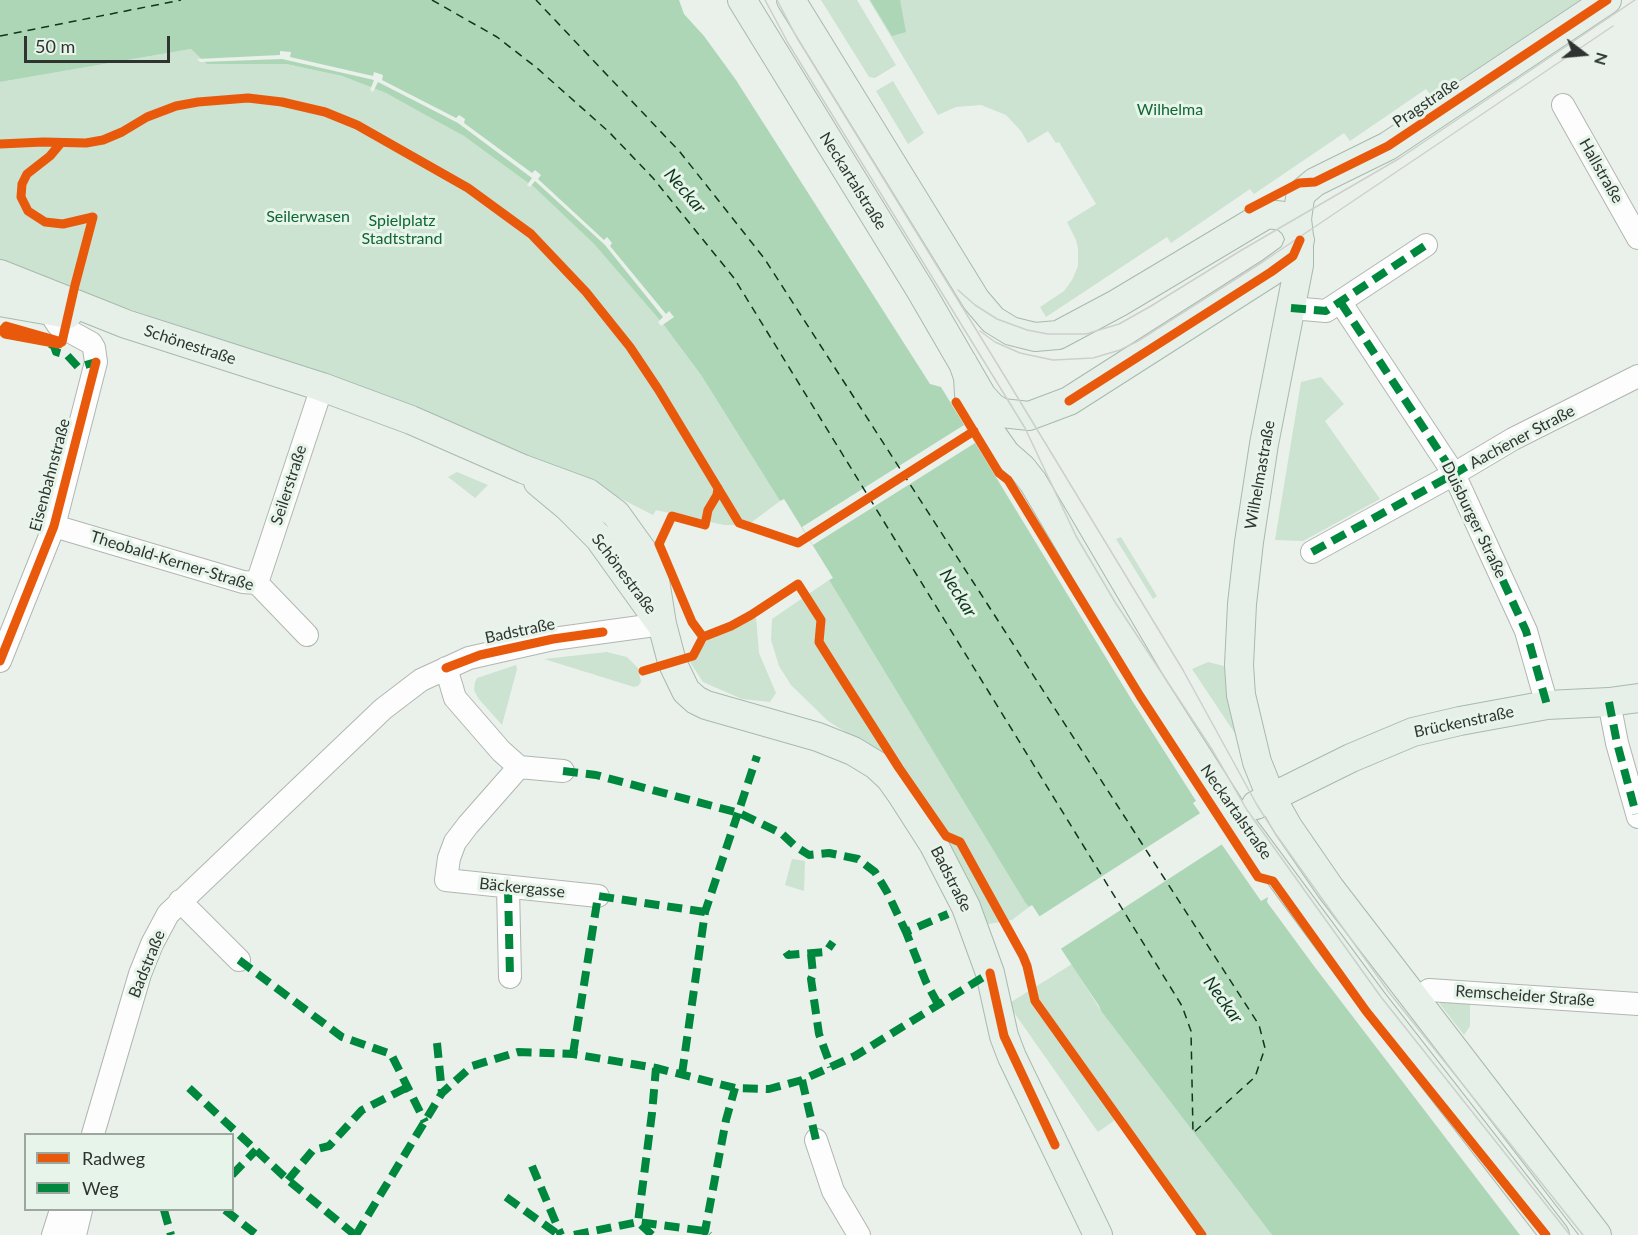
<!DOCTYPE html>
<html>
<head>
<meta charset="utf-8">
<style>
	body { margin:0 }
	#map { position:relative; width:1638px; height:1235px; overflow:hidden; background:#eaf1eb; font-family:Lato,sans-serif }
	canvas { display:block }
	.legend { position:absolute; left:24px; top:1133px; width:210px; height:78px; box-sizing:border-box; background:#e7f4ea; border:2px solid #9da7a0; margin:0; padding:8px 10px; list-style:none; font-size:18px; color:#2f3430 }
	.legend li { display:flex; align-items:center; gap:12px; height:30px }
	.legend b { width:30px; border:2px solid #9da7a0 }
	.north { position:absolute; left:1554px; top:24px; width:60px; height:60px; -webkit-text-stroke:4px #e7f4ea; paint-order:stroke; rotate:106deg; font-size:16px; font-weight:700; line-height:24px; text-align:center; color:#2f3430 }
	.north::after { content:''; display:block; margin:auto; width:21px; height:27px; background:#2f3430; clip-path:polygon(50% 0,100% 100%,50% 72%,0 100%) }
	.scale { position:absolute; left:24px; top:36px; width:146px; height:27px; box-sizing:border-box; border:3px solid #2f3430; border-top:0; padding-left:8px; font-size:18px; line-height:21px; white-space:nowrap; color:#2f3430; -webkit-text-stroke:4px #e7f4ea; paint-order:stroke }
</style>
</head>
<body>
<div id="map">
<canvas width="1638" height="1235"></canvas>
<ul class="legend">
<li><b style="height:8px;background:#e8590c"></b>Radweg</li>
<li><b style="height:8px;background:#00873e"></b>Weg</li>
</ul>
<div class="north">N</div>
<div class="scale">50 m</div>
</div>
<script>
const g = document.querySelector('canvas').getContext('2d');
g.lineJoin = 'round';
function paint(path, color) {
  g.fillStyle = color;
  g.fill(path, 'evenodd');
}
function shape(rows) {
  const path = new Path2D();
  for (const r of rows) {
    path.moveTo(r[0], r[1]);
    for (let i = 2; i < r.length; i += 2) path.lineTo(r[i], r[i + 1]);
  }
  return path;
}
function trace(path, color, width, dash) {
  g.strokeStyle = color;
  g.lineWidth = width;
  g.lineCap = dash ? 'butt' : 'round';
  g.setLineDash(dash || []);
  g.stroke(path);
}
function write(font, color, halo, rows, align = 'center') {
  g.font = font + ' Lato,sans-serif';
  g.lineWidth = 6;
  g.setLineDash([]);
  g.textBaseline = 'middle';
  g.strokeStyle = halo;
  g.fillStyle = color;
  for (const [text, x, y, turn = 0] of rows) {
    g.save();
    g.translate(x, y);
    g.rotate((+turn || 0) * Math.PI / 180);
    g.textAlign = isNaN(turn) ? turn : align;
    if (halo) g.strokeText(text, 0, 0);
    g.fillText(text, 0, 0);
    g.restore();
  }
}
paint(shape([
	[821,0,857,0,896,65,875,78,869,77],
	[869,0,1580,0,1433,98,1426,89,1350,141,1344,133,1254,194,1250,189,1171,243,1167,237,1046,317,1040,307,1064,291,1072,280,1078,266,1078,249,1076,240,1067,222,1096,204,1059,142,1056,143,1048,131,1028,143,1021,131,1006,115,981,105,956,107,938,115],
	[191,49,251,63,286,64,342,76,386,93,425,113,464,136,513,170,534,187,594,244,663,324,701,375,780,501,752,522,736,525,724,525,656,510,653,515,598,487,330,376,46,281,0,263,0,82],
	[893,81,924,133,908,144,876,91],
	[1321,377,1344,404,1325,421,1380,499,1303,541,1275,540,1301,382],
	[457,472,488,485,475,498,448,477],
	[1121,537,1157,596,1153,599,1116,539],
	[829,580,1029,907,1012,920,983,925,868,746,828,721,791,685,779,666,771,640,772,619],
	[756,617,759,653,776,693,770,702,742,699,703,682,690,662,709,638],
	[607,652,627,657,638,668,641,682,638,686,634,687,544,659],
	[1208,662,1228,667,1236,735,1192,669],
	[516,665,517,669,502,725,478,698,474,690,475,682,477,678],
	[792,859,805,861,804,891,785,885],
	[1072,964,1101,1011,1272,1235,1198,1235,1115,1120,1098,1132,1008,1004],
	[1439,1003,1470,1003,1470,1026,1464,1035]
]), '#cbe3d0');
paint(shape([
	[0,0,679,0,684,14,704,36,736,80,930,384,941,387,1133,702,1196,801,1193,803,1261,901,1268,897,1267,902,1314,966,1520,1235,1272,1235,1101,1011,1099,1006,1032,905,1029,907,1025,902,829,580,833,578,784,499,780,501,701,375,663,324,594,244,534,187,464,136,386,93,342,76,286,64,207,64,191,49,0,82],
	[870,0,900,0,906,32,892,36]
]), '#add6b7');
paint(shape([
	[280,51,291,52,290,57,373,76,374,72,383,75,382,80,456,118,459,115,465,119,464,123,532,173,535,170,541,175,538,179,604,240,607,237,612,243,610,246,666,314,669,311,674,317,661,326,658,322,663,317,605,245,535,181,530,187,527,185,532,178,458,123,378,82,373,92,370,90,374,80,282,59,200,62,197,59,280,55],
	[964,425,975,443,813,545,802,527],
	[1202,812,1224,843,1059,950,1037,918]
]), '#eaf1eb');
trace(shape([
	[432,0,497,37,537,68,609,132,653,178,734,278,1182,1006,1191,1031,1193,1133,1255,1077,1265,1048,1259,1025,764,258,680,152,536,0],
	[0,36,181,0]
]), '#0d371c', 1.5, [8, 6]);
const minor = shape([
	[1563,105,1638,238],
	[1341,303,1454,474,1526,631,1547,705],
	[1291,308,1326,311,1426,245],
	[54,526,243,582,257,583,307,635],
	[1312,552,1454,474,1513,439,1638,376],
	[257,583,322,387],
	[0,661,54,526,96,362,94,348,91,343,58,325,48,310],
	[446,668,455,698,501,751,519,767],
	[1609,702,1617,743,1638,817],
	[519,767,468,825,455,842,449,858,446,880,598,896],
	[519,767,563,771],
	[508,888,510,977],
	[180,901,239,960],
	[1416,1000,1429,990,1638,1004],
	[93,1134,140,974,152,944,168,914,383,709,421,680,469,658,553,639,662,624],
	[816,1140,833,1191,859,1235],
	[53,1235,61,1210],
	[75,1235,81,1210]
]);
const major = shape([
	[742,0,921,291,982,396,992,407,1002,413,1029,416,1069,401,1271,272,1293,256,1300,240],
	[791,0,976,300,993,320,1011,331,1035,337,1058,335,1118,303,1267,214,1284,216,1294,225,1299,236,1299,265,1264,444,1249,542,1242,604,1239,665,1241,695,1257,762,1271,797,1288,827,1330,888,1597,1235],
	[1299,236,1297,219,1300,198,1303,192,1315,182,1388,146,1607,0],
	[0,274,126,324,322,387,411,420,523,469,588,493,616,514,649,560,655,580,662,624,672,662,686,691,696,700,706,705,818,737,853,751,876,765,890,778,900,792,934,845,966,907,990,973,1004,1036,1012,1057,1098,1235],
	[0,302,68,314],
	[963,363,968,377,969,395,972,406,1006,454,1022,468,1033,482,1154,688,1235,815,1372,1000,1555,1235],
	[538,482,568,507,599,538,660,623],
	[1256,805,1351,758,1413,732,1460,721,1547,705,1609,702,1638,698]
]);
trace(minor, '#b1b6b1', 24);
trace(major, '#a7baac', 30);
trace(minor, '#fcfdfc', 22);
trace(major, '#e6efe8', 28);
trace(shape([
	[765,0,788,43,1025,428,1076,536,1115,602,1213,751,1247,810,1381,997,1570,1235],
	[777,0,797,38,1004,375,1183,670,1257,805,1275,833,1388,991,1583,1235],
	[958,290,975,305,997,319,1027,330,1048,334,1086,334,1119,324,1151,306,1240,251,1400,158,1635,0],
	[980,331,995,342,1020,353,1053,360,1093,358,1120,350,1138,341,1264,261,1613,26]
]), '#cdcfcd', 1.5);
trace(shape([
	[1341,303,1454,474,1526,631,1547,705],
	[1291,308,1326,311,1426,245],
	[50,344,54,346,56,352,67,355,78,367,96,362],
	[1312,552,1454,474,1513,439],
	[1609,702,1617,743,1636,814],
	[563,771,596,775,739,813,781,833,795,846,809,855,829,853,858,859,875,872,887,892,906,932],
	[508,888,510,977],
	[786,952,788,955,826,952,833,942],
	[811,954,813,974,811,979,819,1034,831,1067],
	[239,960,342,1037,391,1054,425,1122],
	[938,1004,926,982,906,932,948,914],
	[437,1043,442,1093],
	[573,1054,598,896,705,912],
	[682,1074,705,912,757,756],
	[802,1080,816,1140],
	[189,1088,288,1180,355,1235],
	[532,1166,561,1235],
	[232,1175,256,1150],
	[288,1180,313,1150,329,1146,362,1110,408,1087],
	[506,1197,559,1235],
	[164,1210,171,1235],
	[225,1210,257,1235],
	[356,1235,442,1093,472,1066,518,1052,573,1054,656,1068,735,1088,769,1089,802,1080,855,1056,990,973],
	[574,1235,638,1222,705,1231,709,1235],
	[652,1235,638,1222,652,1113,656,1068],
	[703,1235,705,1231,726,1120,735,1088]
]), '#00873e', 8, [15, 8]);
trace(shape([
	[0,144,43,142,86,143,103,140,122,132,147,117,176,106,198,102,248,98,282,102,325,112,357,125,468,188,531,234,586,292,630,347,658,389,739,523,798,543,974,431],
	[1249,209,1299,183,1315,182,1388,146,1607,0],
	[59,344,5,334,2,331,6,326,62,342,75,285,93,217,63,224,45,222,28,211,21,197,22,184,27,174,50,156,60,144],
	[1069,401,1271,272,1293,256,1300,240],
	[956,402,999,473,1008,480,1140,696,1258,877,1273,881,1366,1011,1546,1235],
	[703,637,692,622,659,544,672,516,705,525,708,510,717,495,718,488],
	[0,661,54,526,96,362],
	[446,668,480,655,553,639,603,632],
	[643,671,693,656,703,637,731,626,751,615,798,584,821,620,819,642,836,669,899,768,946,836,960,842,1023,956,1027,966,1035,1001,1202,1235],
	[990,973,1004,1036,1055,1145]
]), '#e8590c', 9);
write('16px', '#2f3430', '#e7f4ea', [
	["Pragstraße",1426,103,-34],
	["Hallstraße",1601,171,60],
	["Neckartalstraße",853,181,58],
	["Schönestraße",190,345,18],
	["Aachener Straße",1522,437,-28],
	["Eisenbahnstraße",50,475,-75],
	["Wilhelmastraße",1260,475,-80],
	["Seilerstraße",289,485,-72],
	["Duisburger Straße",1474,520,64],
	["Theobald-Kerner-Straße",172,561,17],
	["Schönestraße",624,574,53],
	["Badstraße",520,631,-12],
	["Brückenstraße",1464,722,-12],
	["Neckartalstraße",1236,812,55],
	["Badstraße",951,879,63],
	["Bäckergasse",522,888,6],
	["Badstraße",147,964,-68],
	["Remscheider Straße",1525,996,4]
]);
write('16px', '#0f6634', '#e7f4ea', [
	["Wilhelma",1170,110],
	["Seilerwasen",308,217],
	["Spielplatz",402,221],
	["Stadtstrand",402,239]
]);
write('italic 18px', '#0d371c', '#e7f4ea', [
	["Neckar",685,191,49],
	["Neckar",958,593,58],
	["Neckar",1223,1000,54]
]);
</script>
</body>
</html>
